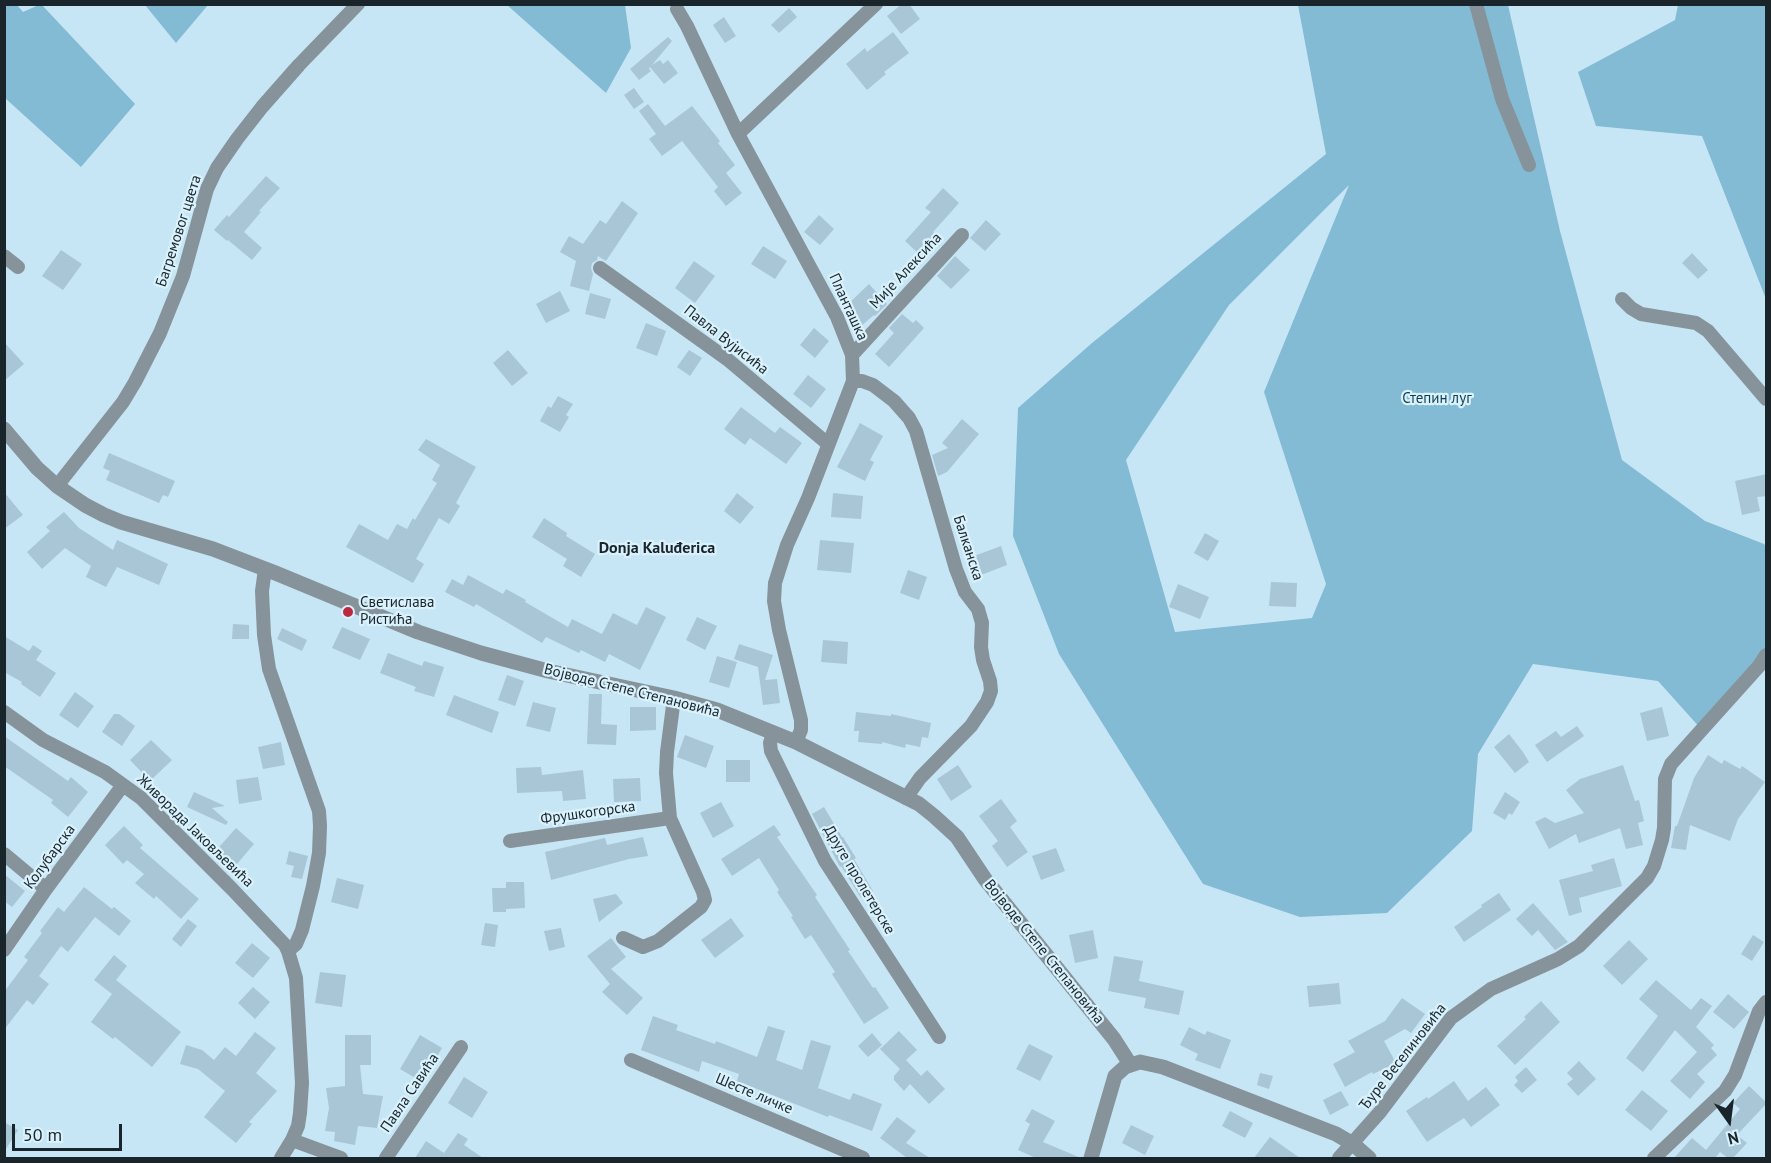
<!DOCTYPE html>
<html>
<head>
<meta charset="utf-8">
<style>
	body { margin:0 }
	#map { position:relative; width:1771px; height:1163px; overflow:hidden; background:#c7e6f5; font-family:"PT Sans",sans-serif }
	canvas { display:block }
	.frame { position:absolute; inset:0; border:6px solid #19252a; pointer-events:none }
	.north { position:absolute; left:1699px; top:1091px; width:60px; height:60px; -webkit-text-stroke:4px #d9f2fe; paint-order:stroke; rotate:166deg; font-size:16px; font-weight:700; line-height:24px; text-align:center; color:#19252a }
	.north::after { content:''; display:block; margin:auto; width:21px; height:27px; background:#19252a; clip-path:polygon(50% 0,100% 100%,50% 72%,0 100%) }
	.scale { position:absolute; left:12px; top:1124px; width:110px; height:27px; box-sizing:border-box; border:3px solid #19252a; border-top:0; padding-left:8px; font-size:18px; line-height:21px; white-space:nowrap; color:#19252a; -webkit-text-stroke:4px #d9f2fe; paint-order:stroke }
</style>
</head>
<body>
<div id="map">
<canvas width="1771" height="1163"></canvas>
<div class="frame"></div>
<div class="north">N</div>
<div class="scale">50 m</div>
</div>
<script>
const g = document.querySelector('canvas').getContext('2d');
g.lineJoin = 'round';
function paint(path, color) {
  g.fillStyle = color;
  g.fill(path, 'evenodd');
}
function shape(rows) {
  const path = new Path2D();
  for (const r of rows) {
    path.moveTo(r[0], r[1]);
    for (let i = 2; i < r.length; i += 2) path.lineTo(r[i], r[i + 1]);
  }
  return path;
}
function trace(path, color, width, dash) {
  g.strokeStyle = color;
  g.lineWidth = width;
  g.lineCap = dash ? 'butt' : 'round';
  g.setLineDash(dash || []);
  g.stroke(path);
}
function write(font, color, halo, rows, align = 'center') {
  g.font = font + ' "PT Sans",sans-serif';
  g.lineWidth = 4.5;
  g.setLineDash([]);
  g.textBaseline = 'middle';
  g.strokeStyle = halo;
  g.fillStyle = color;
  for (const [text, x, y, turn = 0] of rows) {
    g.save();
    g.translate(x, y);
    g.rotate((+turn || 0) * Math.PI / 180);
    g.textAlign = isNaN(turn) ? turn : align;
    if (halo) g.strokeText(text, 0, 0);
    g.fillText(text, 0, 0);
    g.restore();
  }
}
paint(shape([
	[41,4,135,104,81,167,5,98,5,5,17,5,23,12],
	[145,5,208,5,176,43],
	[507,5,625,5,631,48,606,93],
	[1298,5,1508,5,1560,231,1622,460,1705,521,1764,544,1766,547,1766,650,1702,730,1658,681,1533,664,1478,754,1472,831,1387,913,1300,917,1203,884,1059,654,1013,536,1018,408,1092,343,1326,154],
	[1349,185,1264,392,1326,584,1312,618,1175,632,1126,460,1229,305],
	[1678,5,1766,5,1766,299,1702,136,1596,126,1578,72,1675,20]
]), '#83bad4');
paint(shape([
	[902,4,909,4,920,19,901,34,887,16],
	[789,8,797,17,779,33,771,25],
	[724,17,736,36,725,43,713,25],
	[893,32,909,53,884,72,886,74,867,90,846,64,865,48,867,52],
	[668,37,672,41,652,65,660,60,663,64,668,60,678,73,664,84,650,67,649,69,651,71,639,80,630,69],
	[634,88,644,102,634,109,624,95],
	[648,104,665,126,692,106,720,141,718,143,735,165,726,173,742,193,726,206,714,191,718,187,682,141,662,156,649,139,656,134,639,111],
	[266,176,280,188,259,211,261,212,244,232,262,248,252,260,228,240,227,241,214,230,227,215,229,217],
	[943,188,959,203,933,232,938,236,920,255,905,241,931,212,925,208],
	[622,201,638,213,606,261,598,256,597,260,592,263,591,268,593,274,589,291,570,286,576,261,560,252,569,236,583,244,600,220,606,224],
	[819,215,834,229,820,245,804,232],
	[986,220,1001,234,985,251,970,238],
	[763,246,787,261,775,279,751,264],
	[61,250,82,264,63,290,42,276],
	[1692,253,1708,270,1698,279,1682,263],
	[955,256,970,270,951,289,937,276],
	[694,261,715,276,695,303,675,288],
	[869,284,887,304,875,316,874,315,861,326,844,308],
	[560,291,570,311,546,323,536,304],
	[590,293,611,299,605,319,585,314],
	[902,314,913,323,916,320,924,328,889,367,875,354,894,333,889,328],
	[646,323,666,331,657,356,636,348],
	[814,328,829,341,815,358,800,345],
	[4,342,24,364,4,381],
	[508,350,528,373,512,386,493,363],
	[689,350,702,358,690,376,677,367],
	[808,375,826,389,811,408,793,394],
	[558,396,573,404,566,415,569,417,560,432,540,421,548,406,551,408],
	[741,407,775,433,780,427,802,443,786,464,750,438,745,445,724,429],
	[962,419,979,434,947,472,938,476,932,455,948,448,942,443],
	[860,423,883,436,870,460,874,462,865,481,837,467],
	[426,439,476,467,456,503,460,506,449,524,439,518,416,559,424,564,413,583,346,547,359,524,388,540,397,524,407,529,413,518,415,520,437,483,432,480,440,465,418,450],
	[109,453,175,481,168,497,163,495,159,503,106,480,110,471,103,468],
	[1767,474,1767,496,1757,497,1760,511,1742,515,1735,481],
	[4,492,23,515,4,529],
	[737,493,754,507,740,524,724,511],
	[833,493,863,496,861,519,831,517],
	[64,512,79,528,113,550,117,540,168,564,159,585,117,567,106,587,86,577,91,566,65,548,42,569,27,552,50,531,46,527],
	[544,518,567,533,566,536,595,554,581,577,563,566,567,559,532,537],
	[1205,533,1219,541,1208,561,1194,553],
	[820,540,854,543,851,573,817,570],
	[1001,546,1007,565,981,575,974,556],
	[908,570,927,577,919,600,900,593],
	[468,575,503,594,506,589,526,600,525,602,568,627,572,619,602,634,613,613,637,625,646,607,666,617,640,670,609,654,605,662,581,650,579,653,546,637,542,643,476,604,474,607,445,592,452,579,463,585],
	[1271,582,1297,583,1296,607,1269,606],
	[1178,584,1209,597,1200,619,1169,607],
	[697,617,717,626,705,650,686,640],
	[233,624,249,625,249,639,232,639],
	[342,627,370,639,360,660,332,648],
	[282,628,307,640,302,651,277,639],
	[4,636,29,651,33,645,42,651,36,660,56,673,40,697,21,684,22,682,4,672],
	[823,640,848,642,847,664,821,662],
	[739,644,773,655,765,680,777,679,780,703,763,705,758,667,734,659],
	[388,653,422,666,424,661,444,667,434,697,414,691,416,687,380,673],
	[717,656,737,662,729,688,709,682],
	[507,675,524,681,515,706,498,700],
	[75,692,94,706,78,728,59,715],
	[589,694,602,694,601,724,617,725,616,745,587,744],
	[454,695,499,712,492,733,446,715],
	[533,702,556,708,550,732,526,726],
	[630,707,656,707,656,730,630,731],
	[1662,707,1669,736,1647,741,1640,713],
	[856,712,891,716,891,714,931,723,928,738,922,737,920,747,906,744,905,748,882,742,882,744,858,742,859,731,854,731],
	[114,714,119,714,135,726,122,746,102,732],
	[1577,726,1584,736,1547,762,1535,745,1556,731,1561,737],
	[1509,734,1523,752,1529,762,1515,773,1494,747],
	[685,735,714,746,706,768,677,757],
	[4,736,68,781,71,777,88,792,68,817,51,803,53,800,4,766],
	[151,740,172,760,150,781,130,760],
	[281,742,285,765,263,769,258,747],
	[1708,755,1722,764,1724,760,1740,769,1742,766,1765,782,1738,819,1730,841,1690,825,1686,850,1671,848,1675,826,1677,826,1694,778],
	[726,760,750,760,750,782,726,782],
	[958,765,972,787,951,801,937,779],
	[1623,765,1635,801,1639,800,1644,821,1638,823,1643,845,1626,849,1620,828,1579,843,1576,834,1549,849,1535,822,1545,817,1555,823,1584,813,1566,790,1580,779],
	[541,767,542,775,583,770,586,799,563,801,562,791,517,793,516,768],
	[258,777,262,800,239,804,236,780],
	[640,778,641,801,614,802,613,779],
	[194,792,225,806,212,808,228,822,226,825,187,807],
	[1505,792,1520,802,1512,815,1509,813,1505,820,1493,813],
	[1001,799,1017,821,1010,827,1028,852,1007,867,992,846,998,841,979,816],
	[721,802,734,826,713,838,700,813],
	[824,807,842,837,843,837,856,858,854,859,873,891,861,898,841,866,840,867,812,814],
	[774,825,781,835,777,837,817,895,815,897,850,950,848,951,873,988,875,987,889,1008,864,1024,832,974,835,972,811,935,805,939,791,917,793,916,777,892,779,890,759,858,732,876,721,859],
	[124,826,143,845,140,848,199,899,181,919,156,896,154,899,135,883,144,874,127,860,123,864,105,845],
	[236,828,254,844,231,871,212,855],
	[643,837,648,856,629,859,551,880,545,852,605,838,607,845],
	[1056,848,1065,871,1041,880,1032,856],
	[289,851,308,856,302,879,291,877,294,866,286,864],
	[1614,858,1622,886,1579,898,1582,912,1569,916,1559,880,1593,871,1591,865],
	[4,874,25,891,12,907,4,901],
	[337,878,364,885,358,909,331,902],
	[506,882,524,882,525,908,506,909,506,912,493,912,492,888,506,888],
	[84,887,112,909,114,907,131,921,119,936,95,917,68,952,61,946,39,976,49,984,33,1005,27,1000,4,1030,4,992,28,960,24,957,42,933,40,931,58,907,64,912],
	[1499,893,1511,910,1464,942,1454,927,1482,907,1481,905],
	[616,894,623,903,599,922,593,899],
	[1533,903,1568,942,1555,950,1538,930,1532,936,1516,919],
	[731,918,744,936,715,958,701,940],
	[188,919,197,926,181,947,172,939],
	[485,923,498,925,495,947,481,945],
	[561,928,565,947,549,951,544,931],
	[1093,930,1098,958,1075,963,1069,935],
	[1753,935,1764,942,1752,961,1741,954],
	[611,938,626,957,611,969,643,998,627,1015,602,992,610,984,587,956],
	[1629,940,1648,959,1622,985,1603,966],
	[252,943,270,958,253,978,235,963],
	[114,955,127,966,116,980,181,1032,152,1067,115,1037,113,1039,91,1022,112,994,94,980],
	[1114,956,1143,961,1139,981,1184,991,1179,1015,1144,1008,1146,998,1108,991],
	[320,972,346,975,342,1007,315,1003],
	[1656,980,1691,1010,1701,998,1712,1006,1696,1027,1714,1045,1711,1048,1717,1055,1697,1074,1705,1082,1690,1099,1670,1081,1697,1052,1675,1030,1643,1072,1626,1058,1658,1016,1639,999],
	[1339,983,1341,1004,1309,1007,1307,986],
	[253,987,270,1002,255,1019,238,1003],
	[1728,994,1749,1012,1734,1029,1713,1012],
	[1402,998,1425,1014,1411,1033,1405,1029,1384,1041,1396,1063,1373,1074,1372,1072,1345,1087,1333,1064,1355,1052,1348,1041,1385,1021],
	[1541,1001,1560,1022,1515,1065,1497,1046,1526,1019,1524,1017],
	[653,1016,678,1025,676,1030,715,1044,716,1041,757,1057,768,1026,785,1031,776,1060,802,1070,811,1040,831,1046,818,1088,850,1100,853,1093,882,1104,872,1131,829,1115,828,1117,737,1081,739,1074,702,1061,699,1072,641,1050],
	[1189,1027,1205,1035,1207,1031,1231,1040,1220,1069,1195,1060,1198,1054,1180,1045],
	[899,1031,917,1050,906,1060,921,1076,927,1070,945,1089,929,1104,910,1084,904,1091,894,1080,894,1076,900,1069,880,1049],
	[255,1032,276,1048,256,1073,277,1091,249,1122,252,1124,236,1143,204,1117,225,1091,198,1069,180,1064,186,1045,202,1050,214,1060,225,1047,236,1056],
	[872,1033,882,1045,868,1057,858,1046],
	[345,1035,371,1035,371,1065,360,1065,363,1094,383,1096,377,1128,358,1126,355,1145,334,1141,335,1132,325,1131,329,1108,326,1088,345,1086],
	[420,1035,442,1048,422,1082,400,1069],
	[1029,1044,1053,1056,1040,1081,1016,1069],
	[1579,1061,1596,1079,1578,1096,1567,1084,1573,1079,1567,1073],
	[1526,1067,1537,1080,1522,1093,1514,1085,1518,1081,1515,1077],
	[1260,1073,1273,1076,1269,1089,1257,1085],
	[464,1077,488,1092,472,1118,448,1103],
	[1454,1081,1468,1101,1486,1087,1500,1105,1471,1127,1464,1118,1427,1142,1406,1111,1427,1097,1428,1099],
	[1749,1086,1767,1103,1737,1135,1747,1143,1733,1158,1728,1158,1720,1152,1715,1158,1674,1158,1692,1138,1706,1150,1740,1109,1733,1103],
	[1642,1090,1668,1111,1651,1131,1625,1110],
	[1341,1091,1349,1105,1330,1115,1323,1100],
	[1032,1109,1055,1121,1043,1142,1081,1158,1036,1158,1018,1150,1030,1124,1025,1121],
	[1230,1111,1253,1123,1245,1138,1222,1126],
	[897,1117,916,1131,906,1143,930,1158,907,1158,880,1138],
	[4,1122,18,1130,4,1152],
	[1131,1125,1154,1136,1145,1155,1122,1143],
	[458,1133,468,1139,464,1145,483,1158,415,1158,426,1141,444,1153],
	[1270,1137,1300,1158,1254,1158]
]), '#a8c6d5');
trace(shape([
	[1476,4,1502,99,1529,165],
	[677,9,687,26,738,134,837,317,852,355,853,381,808,498,787,545,775,583,774,601,779,630,801,720,801,730,796,742],
	[738,134,876,4],
	[4,256,18,267],
	[600,268,727,359,828,444],
	[1622,299,1631,308,1641,314,1696,323,1708,331,1766,399],
	[852,355,962,235],
	[853,381,862,381,873,385,894,401,909,418,916,431,956,569,965,592,978,609,982,623,981,647,983,660,990,681,991,691,987,702,971,726,920,778,906,798],
	[57,486,123,402,135,382,160,333,183,276,207,189,217,168,237,139,262,107,299,65,358,4],
	[265,569,262,591,264,635,269,669,319,811,320,826,319,853,313,886,302,930,296,944,288,951],
	[4,712,43,740,105,772,141,798,232,889,285,945,288,951,296,978,302,1083,300,1113,298,1126,292,1140,281,1158],
	[773,733,770,743,771,751,825,861,939,1037],
	[510,841,670,818],
	[4,854,46,889],
	[623,938,643,947,658,941,701,907,705,900,703,892,670,818,666,773,667,752,674,698],
	[4,950,46,889,123,785],
	[631,1060,863,1158],
	[292,1140,341,1158],
	[386,1158,461,1047],
	[1339,1158,1380,1112,1451,1018,1491,989,1558,959,1579,946,1647,878,1654,866,1662,840,1664,828,1665,779,1671,764,1759,666,1766,655],
	[1654,1158,1725,1091,1735,1075,1759,1011,1766,1002]
]), '#87939a', 14);
trace(shape([
	[4,429,37,468,57,486,85,505,104,515,121,522,213,549,273,572,418,632,481,653,548,671,674,698,717,710,796,742,919,804,934,816,957,837,985,879,1114,1039,1130,1064],
	[1091,1158,1115,1076,1125,1067,1140,1062,1163,1067,1336,1134,1353,1144,1369,1158]
]), '#87939a', 15);
for (const [x, y, r, color] of [
	[348,612,6,"#bb2940"]
]) {
  const dot = new Path2D();
  dot.arc(x, y, r, 0, 2 * Math.PI);
  g.fillStyle = color;
  g.fill(dot);
  trace(dot, '#d9f2fe', 2);
}
write('15px', '#19252a', '#d9f2fe', [
	["Багремовог цвета",179,231,-72],
	["Мије Алексића",906,271,-47],
	["Планташка",848,307,65],
	["Павла Вујисића",726,340,38],
	["Балканска",968,548,72],
	["Војводе Степе Степановића",632,691,14],
	["Фрушкогорска",588,813,-8],
	["Живорада Јаковљевића",195,831,44],
	["Колубарска",50,857,-54],
	["Друге пролетерске",859,880,59],
	["Војводе Степе Степановића",1044,952,51],
	["Ђуре Веселиновића",1403,1057,-52],
	["Павла Савића",410,1093,-56],
	["Шесте личке",754,1094,23]
]);
write('15px', '#113e4f', '#d9f2fe', [
	["Степин луг",1437,399]
]);
write('15px', '#19252a', '#d9f2fe', [
	["Светислава",360,603],
	["Ристића",360,620]
], 'left');
write('bold 16px', '#19252a', '#d9f2fe', [
	["Donja Kaluđerica",657,548]
]);
</script>
</body>
</html>
